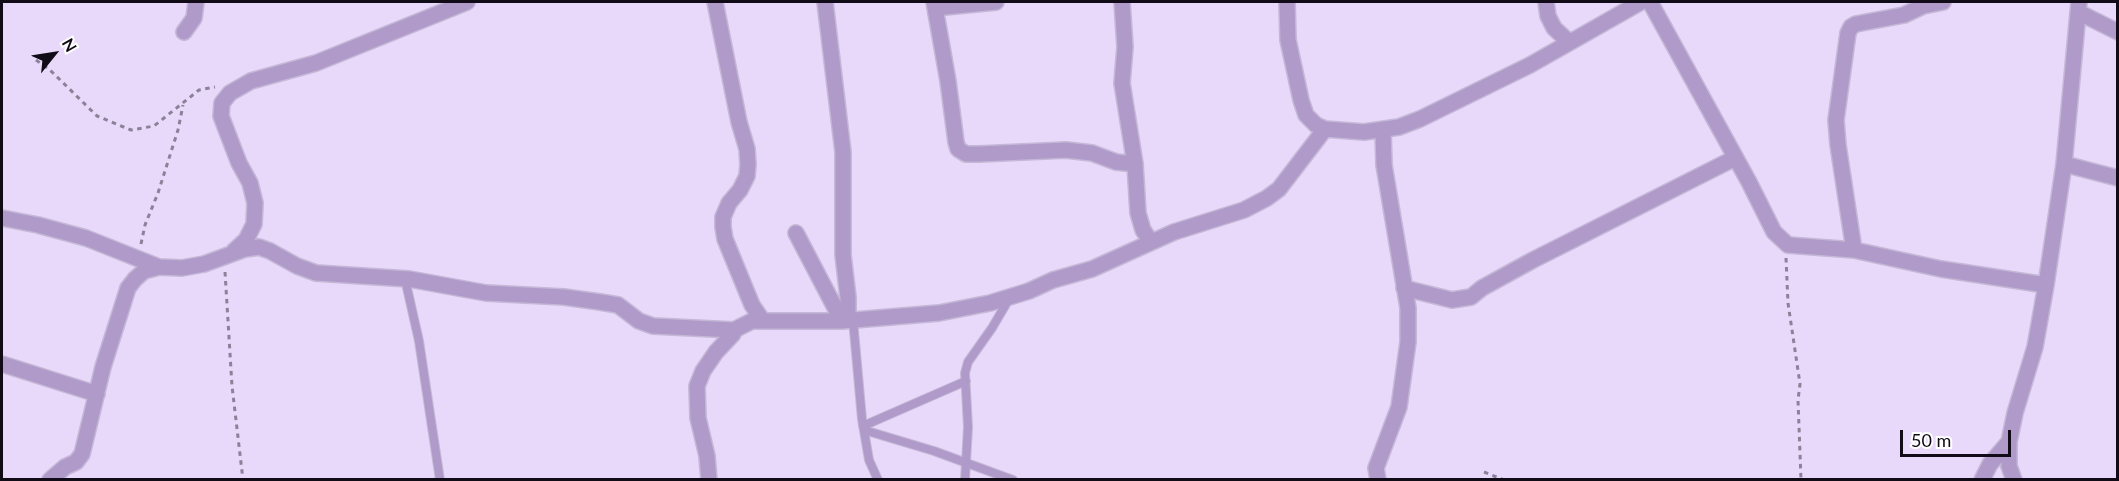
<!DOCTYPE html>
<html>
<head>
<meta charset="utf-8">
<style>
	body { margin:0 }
	#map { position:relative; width:2119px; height:481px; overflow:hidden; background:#e8d9fa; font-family:Lato,sans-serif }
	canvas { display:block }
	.frame { position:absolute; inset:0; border:3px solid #100b16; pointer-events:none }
	.north { position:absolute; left:24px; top:24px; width:60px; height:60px; -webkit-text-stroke:4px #fff; paint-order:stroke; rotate:60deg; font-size:16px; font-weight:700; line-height:24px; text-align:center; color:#100b16 }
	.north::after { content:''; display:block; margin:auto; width:21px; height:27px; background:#100b16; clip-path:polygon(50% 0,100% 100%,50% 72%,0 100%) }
	.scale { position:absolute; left:1900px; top:430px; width:111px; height:27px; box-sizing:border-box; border:3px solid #100b16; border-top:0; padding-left:8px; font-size:18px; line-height:21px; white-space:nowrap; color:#100b16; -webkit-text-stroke:4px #fff; paint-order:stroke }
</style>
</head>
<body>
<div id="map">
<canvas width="2119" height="481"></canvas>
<div class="frame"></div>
<div class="north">N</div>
<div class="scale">50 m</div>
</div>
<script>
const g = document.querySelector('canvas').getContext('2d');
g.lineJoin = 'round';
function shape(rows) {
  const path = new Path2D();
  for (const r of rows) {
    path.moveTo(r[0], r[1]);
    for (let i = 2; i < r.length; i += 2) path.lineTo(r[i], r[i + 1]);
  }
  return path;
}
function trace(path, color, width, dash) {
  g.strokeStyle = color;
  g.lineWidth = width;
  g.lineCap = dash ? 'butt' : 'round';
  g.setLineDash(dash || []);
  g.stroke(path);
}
const service = shape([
	[405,279,419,341,440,480],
	[853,320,862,419,869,460,878,480],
	[863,426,966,381],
	[864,430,934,451,1013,480],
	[965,480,968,427,965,373,968,362,992,328,1009,299]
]);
const minor = shape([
	[715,2,739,122,747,149,748,164,747,176,740,190,729,203,723,217,723,227,725,239,752,305,763,321],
	[825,2,843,152,843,255,848,297,848,320],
	[934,2,948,81,956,142,958,149,966,154,979,154,1066,150,1092,153,1116,162,1135,164],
	[1122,2,1125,47,1122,83,1135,164,1138,213,1143,230,1151,242],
	[1287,2,1288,40,1301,100,1306,115,1316,125,1325,129,1364,132,1399,127,1420,119,1530,65,1641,2],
	[1546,2,1548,16,1554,28,1569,42],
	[1650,2,1749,182,1774,232,1788,245,1854,250,1941,269,2046,285],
	[935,8,996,2],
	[2078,12,2118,32],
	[184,32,194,18,196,2],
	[2064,164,2118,178],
	[2,218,38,225,86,238,159,267,182,268,204,264,245,249,259,247,270,251,297,266,316,273,409,279,486,293,564,297,600,302,618,305,639,321,653,326,734,330,752,321,842,321,939,313,990,303,1029,291,1053,280,1092,269,1174,232,1244,210,1267,198,1279,189,1325,129],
	[796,233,842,321],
	[1854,250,1838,145,1836,120,1848,33,1851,27,1856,24,1904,15,1923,6,1943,2],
	[234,251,246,240,254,224,255,203,250,183,239,163,221,116,222,103,230,93,251,81,316,63,467,2],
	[1404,288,1452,300,1471,297,1482,288,1533,260,1735,158],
	[2,364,97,394],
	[2009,442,2009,466,2014,480],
	[50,480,65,467,76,462,82,454,103,367,128,288,135,279,144,271,159,267],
	[709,480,707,456,698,418,697,386,703,371,716,352,733,334,734,330],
	[1378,480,1376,468,1399,407,1408,342,1408,308,1384,165,1383,130],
	[1982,480,1990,464,2009,442,2015,413,2035,347,2046,285,2064,164,2079,2]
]);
trace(service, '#c5b8d6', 10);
trace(minor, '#c5b8d6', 18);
trace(shape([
	[36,60,50,70,97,116,131,130,154,126,199,90,215,87],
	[141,244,145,225,158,193,178,130,183,105],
	[1786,258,1788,303,1800,384,1798,400,1801,480],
	[225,272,232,386,243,480],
	[1484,472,1504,480]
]), '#8b8198', 3, [4.5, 4.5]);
trace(service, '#b09aca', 8);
trace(minor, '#b09aca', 15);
</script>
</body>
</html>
